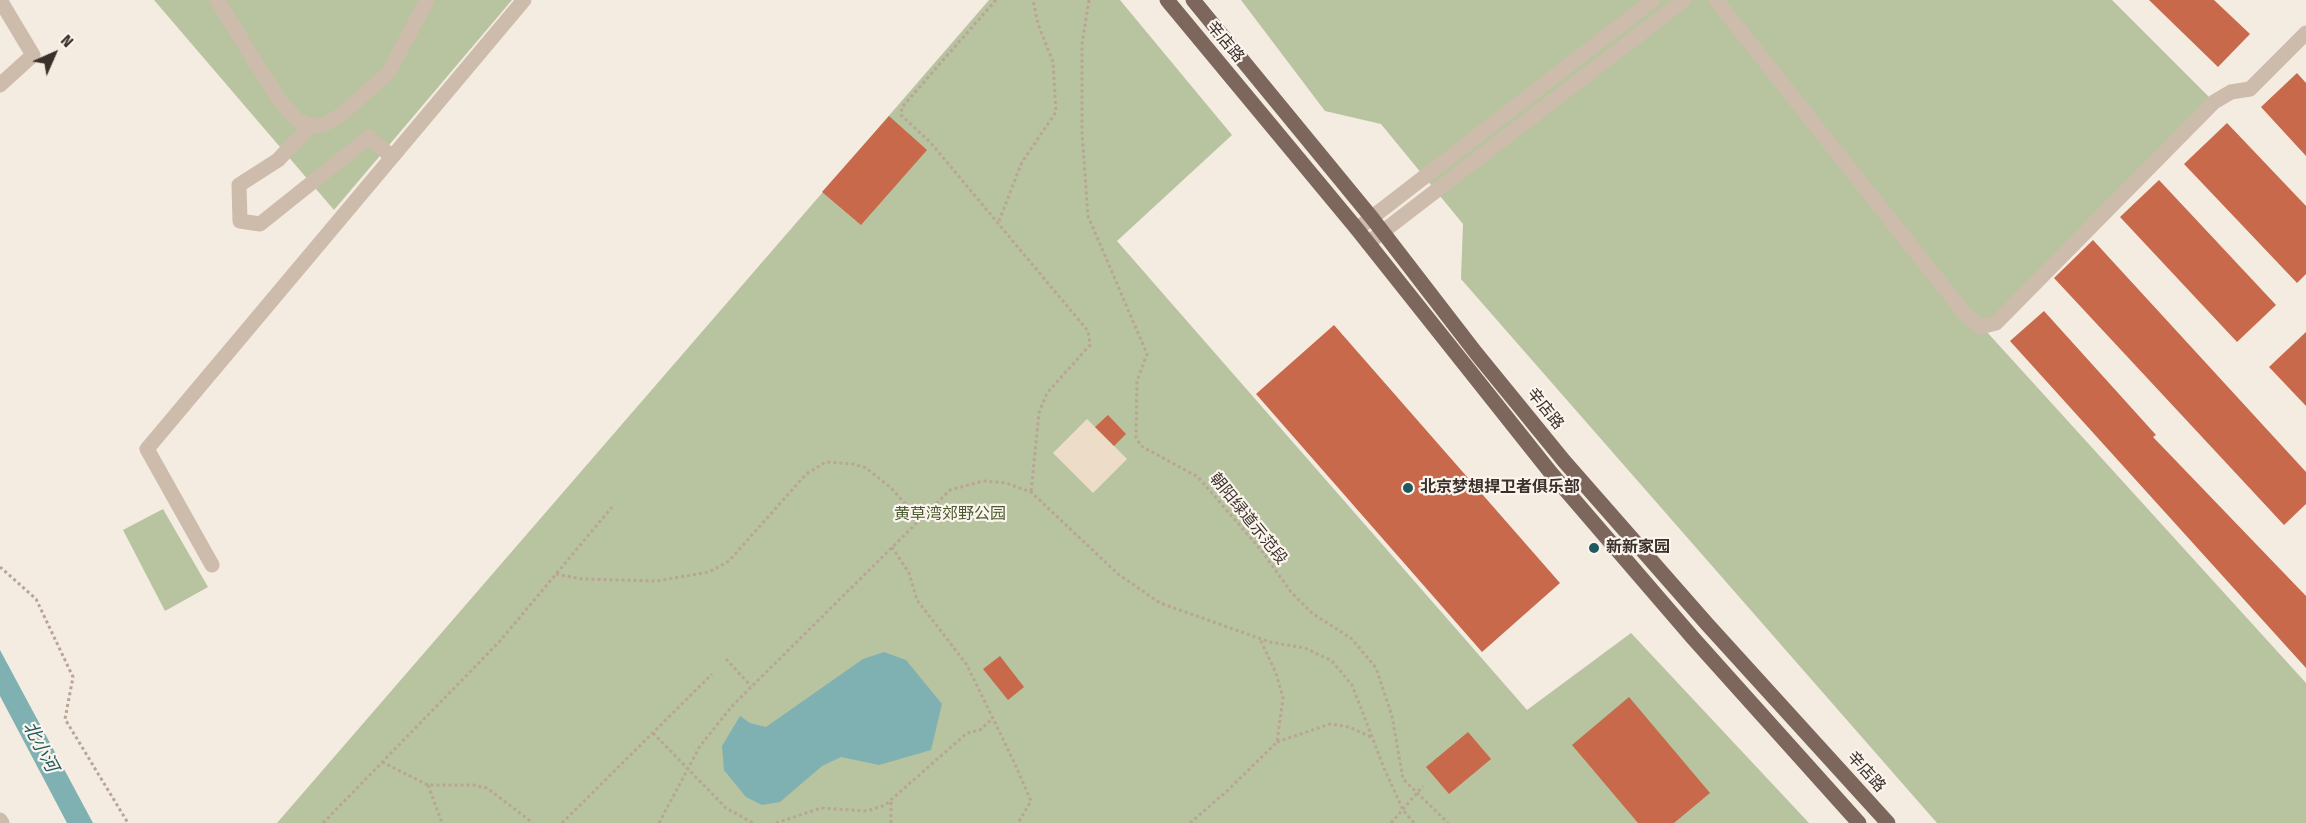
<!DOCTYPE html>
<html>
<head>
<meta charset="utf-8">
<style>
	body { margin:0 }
	#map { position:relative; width:2306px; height:823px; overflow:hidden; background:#f4ebe1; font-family:"Fira Sans Condensed",sans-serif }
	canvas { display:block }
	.north { position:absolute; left:24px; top:24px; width:60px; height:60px; -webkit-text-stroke:4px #fbf5ee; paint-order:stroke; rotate:45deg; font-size:16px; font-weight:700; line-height:24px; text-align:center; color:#3b302b }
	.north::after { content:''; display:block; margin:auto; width:21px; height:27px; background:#3b302b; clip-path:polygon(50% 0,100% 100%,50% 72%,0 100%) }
</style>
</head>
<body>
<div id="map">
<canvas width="2306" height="823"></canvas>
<div class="north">N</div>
</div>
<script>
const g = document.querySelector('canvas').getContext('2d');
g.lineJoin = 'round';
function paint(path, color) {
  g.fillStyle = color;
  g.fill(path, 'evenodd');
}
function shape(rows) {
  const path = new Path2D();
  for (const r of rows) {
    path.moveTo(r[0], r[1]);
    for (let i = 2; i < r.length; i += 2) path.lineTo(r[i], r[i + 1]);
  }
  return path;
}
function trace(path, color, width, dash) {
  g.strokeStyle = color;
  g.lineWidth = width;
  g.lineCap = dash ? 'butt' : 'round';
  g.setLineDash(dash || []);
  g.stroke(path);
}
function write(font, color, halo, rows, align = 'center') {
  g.font = font + ' "Fira Sans Condensed","Noto Sans SC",sans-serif';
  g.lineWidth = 4.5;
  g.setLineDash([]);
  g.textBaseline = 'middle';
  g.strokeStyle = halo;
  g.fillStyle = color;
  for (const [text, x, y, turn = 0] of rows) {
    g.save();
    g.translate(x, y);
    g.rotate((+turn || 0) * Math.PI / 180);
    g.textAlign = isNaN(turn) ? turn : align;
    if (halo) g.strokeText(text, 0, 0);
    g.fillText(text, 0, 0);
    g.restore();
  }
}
paint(shape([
	[154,0,512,0,334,210],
	[989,0,1120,0,1232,135,1117,241,1527,710,1631,633,1809,823,277,823],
	[1241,0,2112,0,2214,102,1986,331,2306,683,2306,823,1937,823,1461,279,1463,224,1381,124,1325,111],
	[163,509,208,587,165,611,123,530]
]), '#b8c4a0');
paint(shape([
	[1087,419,1127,459,1093,493,1053,453]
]), '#ecdcc8');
paint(shape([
	[0,650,22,691,93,823,67,823,0,696],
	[884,652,906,660,942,704,931,750,879,765,841,757,822,766,780,802,762,805,746,797,724,770,722,746,740,716,750,723,766,727,863,659]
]), '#7fb0b2');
paint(shape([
	[2149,0,2214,0,2250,34,2218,67],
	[2297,73,2306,83,2306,156,2261,107],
	[889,116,927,150,861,225,822,192],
	[2227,123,2306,206,2306,274,2297,283,2184,164],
	[2159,180,2276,305,2237,342,2120,217],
	[2093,240,2306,472,2306,504,2284,525,2054,278],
	[2044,311,2156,435,2153,437,2306,596,2306,668,2010,341],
	[1334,325,1560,583,1482,652,1256,394],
	[2306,332,2306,406,2269,367],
	[1108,415,1126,434,1114,446,1095,427],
	[1000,656,1024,687,1008,700,983,669],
	[1629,697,1710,793,1674,823,1638,823,1572,745],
	[1468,732,1491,759,1449,794,1426,767]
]), '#c8694b');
trace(shape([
	[996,0,902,107,901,115,930,142,1088,331,1090,345,1047,393,1039,413,1031,492],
	[1089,0,1082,44,1082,132,1088,216,1147,354,1137,381,1136,437,1141,446,1198,477,1261,550,1291,592,1312,613,1352,639,1376,668,1392,716,1403,779,1448,823],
	[999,221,1022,162,1056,112,1053,62,1038,24,1033,0],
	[892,547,909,573,917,600,967,665,1014,762,1031,801,1018,823],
	[0,567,36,599,73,677,65,719,128,823],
	[556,574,582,579,657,581,709,572,729,561,806,474,826,462,853,464,866,468,890,487,920,520],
	[726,659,751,686],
	[653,733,726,808,753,823],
	[1277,742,1330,724,1349,727,1373,738],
	[382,762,428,785,473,785,487,788,533,823],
	[428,785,442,823],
	[323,823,500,641,612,507],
	[562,823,712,674],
	[659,823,700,746,733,705,950,490,983,481,1006,483,1031,492,1118,574,1160,603,1270,642,1305,648,1332,661,1352,685,1384,768,1403,810,1414,823],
	[776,823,821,808,867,811,885,805,967,733,980,730,992,719],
	[891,823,891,799],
	[1190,823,1227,791,1277,742,1283,698,1276,673,1260,639],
	[1391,823,1423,786]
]), '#b9a596', 3, [3, 3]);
trace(shape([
	[217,0,279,100,296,119,310,126,323,125,341,115,389,72,427,0],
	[1716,0,1965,314,1980,327,1996,323,2214,102,2231,92,2250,89,2306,33],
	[0,85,33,55,0,0],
	[310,126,278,160,239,185,240,221,260,224,369,137,392,157],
	[1357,229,1653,0],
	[1368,243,1684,0],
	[212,565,147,449,524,0],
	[0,820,2,823]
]), '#cdbbac', 15);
trace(shape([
	[1167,0,1357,229,1551,473,1693,638,1859,823],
	[1193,0,1372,218,1476,353,1564,461,1707,624,1888,823]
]), '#7d675c', 15);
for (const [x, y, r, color] of [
	[1408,488,6,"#1f5a5e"],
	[1594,548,6,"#1f5a5e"]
]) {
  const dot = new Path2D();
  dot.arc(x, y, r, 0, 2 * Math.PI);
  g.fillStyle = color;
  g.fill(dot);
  trace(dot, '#fbf5ee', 2);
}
write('16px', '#3b302b', '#fbf5ee', [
	["辛店路",1225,42,50],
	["辛店路",1545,409,51],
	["朝阳绿道示范段",1248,519,51],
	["辛店路",1866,772,48]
]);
write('bold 16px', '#3b302b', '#fbf5ee', [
	["北京梦想捍卫者俱乐部",1420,488],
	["新新家园",1606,548]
], 'left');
write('16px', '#4a5a2e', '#fbf5ee', [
	["黄草湾郊野公园",950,515]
]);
write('italic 18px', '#1f5a5e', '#fbf5ee', [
	["北小河",40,747,62]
]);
</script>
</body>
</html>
